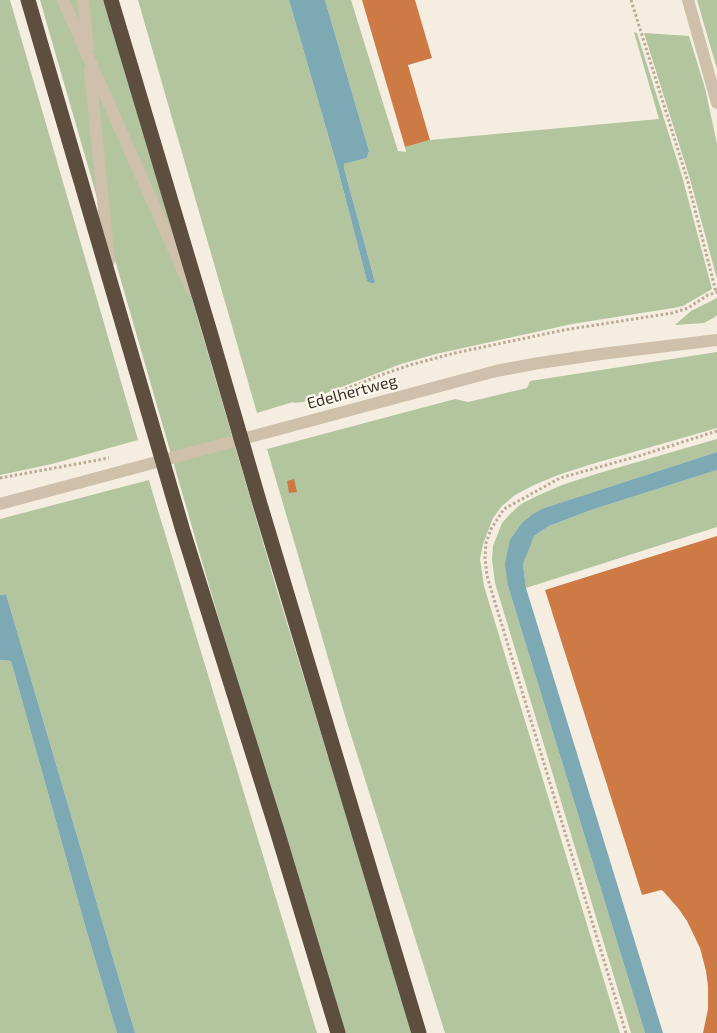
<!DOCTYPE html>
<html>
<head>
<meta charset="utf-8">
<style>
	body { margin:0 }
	canvas { display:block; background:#f5eee0 }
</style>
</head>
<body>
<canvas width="717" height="1033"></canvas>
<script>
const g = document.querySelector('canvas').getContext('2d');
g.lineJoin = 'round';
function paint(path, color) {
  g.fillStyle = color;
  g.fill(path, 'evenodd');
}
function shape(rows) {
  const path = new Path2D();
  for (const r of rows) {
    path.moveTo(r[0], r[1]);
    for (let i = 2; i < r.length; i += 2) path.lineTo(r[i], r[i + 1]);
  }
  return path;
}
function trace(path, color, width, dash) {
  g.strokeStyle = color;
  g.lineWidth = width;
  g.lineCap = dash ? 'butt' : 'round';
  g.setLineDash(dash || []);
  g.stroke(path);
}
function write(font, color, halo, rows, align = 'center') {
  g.font = font + ' "Exo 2",sans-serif';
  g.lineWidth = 4.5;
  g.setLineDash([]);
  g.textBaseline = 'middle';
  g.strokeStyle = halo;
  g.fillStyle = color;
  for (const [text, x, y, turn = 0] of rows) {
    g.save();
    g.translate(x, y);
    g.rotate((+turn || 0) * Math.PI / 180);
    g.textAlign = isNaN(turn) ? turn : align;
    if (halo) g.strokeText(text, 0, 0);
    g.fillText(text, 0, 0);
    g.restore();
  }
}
paint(shape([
	[0,0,10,0,138,440,52,464,0,475],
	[40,0,105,0,276,587,413,1033,341,1033,205,572],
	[138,0,289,0,337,166,367,281,372,284,375,282,344,168,344,164,367,158,369,151,325,0,351,0,398,151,406,152,405,147,430,140,659,119,634,32,637,33,682,176,712,289,683,306,673,308,572,324,436,354,401,364,303,402,294,403,293,402,257,413],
	[697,0,717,0,717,69],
	[644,33,689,36,705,88,717,144,717,279,690,179],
	[717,298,717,315,715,317,704,323,675,325,691,311],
	[717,352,717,428,592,464,558,475,534,485,515,495,502,506,493,518,483,544,480,559,484,586,620,1033,445,1033,345,716,267,449,455,399,468,402,527,388,530,381],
	[717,439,717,452,544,508,508,586,645,1033,631,1033,495,583,492,559,493,546,502,523,510,514,521,504,539,495,562,485,596,474],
	[717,470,717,527,526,588,523,564,527,550,534,536,549,526,591,510],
	[149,480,153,494,317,1033,135,1033,6,594,0,595,0,519],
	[0,660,11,661,86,929,117,1033,0,1033]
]), '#b2c59e');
paint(shape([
	[289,0,325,0,369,151,367,158,344,164,344,168,375,282,372,284,367,281,337,166],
	[717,452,717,470,591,510,549,526,534,536,523,564,526,588,663,1033,645,1033,508,586,505,564,510,540,522,523,533,514,544,508],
	[6,594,135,1033,117,1033,86,929,11,661,0,660,0,595]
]), '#7ca9b4');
paint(shape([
	[362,0,415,0,432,58,408,65,430,140,405,147],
	[294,479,297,492,289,493,287,481],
	[717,536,717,1033,703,1033,708,1009,708,986,706,971,700,948,687,921,678,908,663,891,661,890,642,895,545,590]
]), '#ce7a44');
trace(shape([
	[631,0,688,182,716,292],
	[308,404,381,375,410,365,455,353,564,330,672,313,688,308,708,295,717,292],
	[0,478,109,458],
	[626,1033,487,576,485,558,486,543,491,529,504,509,560,478,642,455,717,431]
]), '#baaa94', 3, [2.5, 2.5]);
trace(shape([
	[63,0,192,291],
	[83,0,88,47],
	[688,0,717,103],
	[90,70,109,261],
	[0,504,496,371,539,363,601,354,717,340]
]), '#cec0aa', 12);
trace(shape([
	[28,0,183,531,278,834,338,1033],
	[111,0,210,332,260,504,419,1033]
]), '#5d4e40', 15);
write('16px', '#3b322a', '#fcf7ed', [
	["Edelhertweg",352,392,-15]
]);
</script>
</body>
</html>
